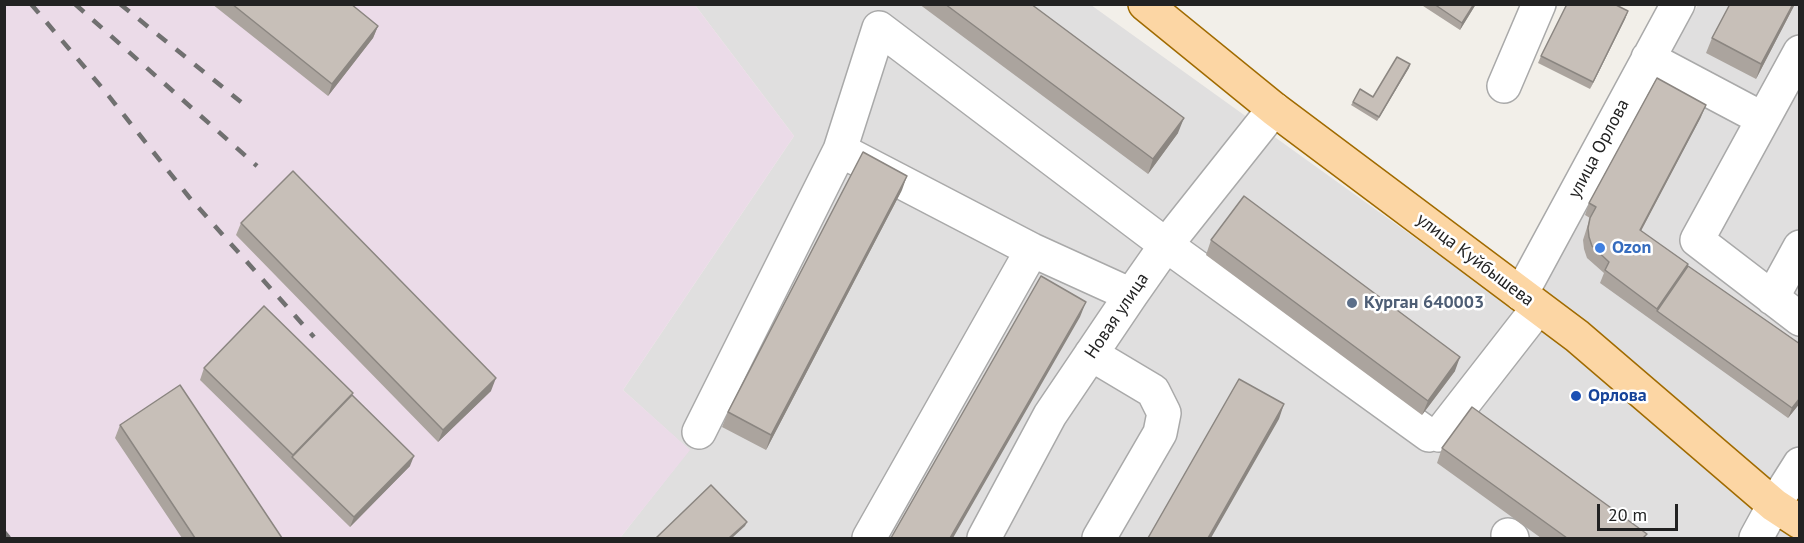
<!DOCTYPE html>
<html>
<head>
<meta charset="utf-8">
<style>
	body { margin:0 }
	#map { position:relative; width:1804px; height:543px; overflow:hidden; background:#f2efe9; font-family:"PT Sans",sans-serif }
	canvas { display:block }
	.frame { position:absolute; inset:0; border:6px solid #222; pointer-events:none }
	.scale { position:absolute; left:1597px; top:504px; width:81px; height:27px; box-sizing:border-box; border:3px solid #222; border-top:0; padding-left:8px; font-size:18px; line-height:21px; white-space:nowrap; color:#222; -webkit-text-stroke:4px #fff; paint-order:stroke }
</style>
</head>
<body>
<div id="map">
<canvas width="1804" height="543"></canvas>
<div class="frame"></div>
<div class="scale">20 m</div>
</div>
<script>
const g = document.querySelector('canvas').getContext('2d');
g.lineJoin = 'round';
function paint(path, color) {
  g.fillStyle = color;
  g.fill(path, 'evenodd');
}
function shape(rows) {
  const path = new Path2D();
  for (const r of rows) {
    path.moveTo(r[0], r[1]);
    for (let i = 2; i < r.length; i += 2) path.lineTo(r[i], r[i + 1]);
  }
  return path;
}
function trace(path, color, width, dash) {
  g.strokeStyle = color;
  g.lineWidth = width;
  g.lineCap = dash ? 'butt' : 'round';
  g.setLineDash(dash || []);
  g.stroke(path);
}
function write(font, color, halo, rows, align = 'center') {
  g.font = font + ' "PT Sans",sans-serif';
  g.lineWidth = 5;
  g.setLineDash([]);
  g.textBaseline = 'middle';
  g.strokeStyle = halo;
  g.fillStyle = color;
  for (const [text, x, y, turn = 0] of rows) {
    g.save();
    g.translate(x, y);
    g.rotate((+turn || 0) * Math.PI / 180);
    g.textAlign = isNaN(turn) ? turn : align;
    if (halo) g.strokeText(text, 0, 0);
    g.fillText(text, 0, 0);
    g.restore();
  }
}
paint(shape([
	[695,5,1091,5,1521,314,1698,5,1799,5,1799,538,620,538,689,450,623,390,794,136]
]), '#e0dfdf');
paint(shape([
	[4,5,695,5,794,136,623,390,690,450,620,538,5,538]
]), '#ebdbe8');
const minor = shape([
	[1800,52,1697,240,1800,319],
	[1648,58,1763,119],
	[1504,86,1539,4],
	[840,150,879,28,1166,245,1429,435],
	[1521,294,1678,4],
	[1772,298,1800,247],
	[1091,354,1153,391,1164,413,1160,433,1099,538],
	[699,432,840,150,1032,250,1131,295],
	[1439,435,1538,308],
	[1508,535,1512,538],
	[869,538,1032,250],
	[984,538,1050,415,1131,295,1166,245,1274,109],
	[1756,538,1774,505,1800,464]
]);
const major = shape([
	[1145,4,1274,109,1577,336,1774,505,1800,522]
]);
trace(minor, '#a9a9a9', 36);
trace(major, '#a06b00', 36);
trace(minor, '#fff', 33);
trace(major, '#fcd6a4', 33);
trace(shape([
	[31,4,104,90,189,197,314,337],
	[75,4,257,166],
	[120,4,241,102],
	[4,532,9,538]
]), '#707070', 4.5, [12, 12]);
paint(shape([
	[212,4,351,4,378,26,373,38,328,96],
	[919,4,1031,4,1178,133,1148,174],
	[1420,4,1476,4,1460,30],
	[1730,4,1795,4,1756,79,1706,53,1712,38],
	[1628,11,1625,19,1590,89,1538,63,1541,56],
	[1410,64,1377,121,1351,105,1353,102,1373,97],
	[1701,117,1641,231,1688,264,1688,266,1800,344,1800,403,1788,418,1600,283,1604,273,1587,258,1584,249,1583,240,1590,218,1585,215,1589,203],
	[902,190,766,450,722,427,728,412],
	[241,223,491,391,438,442,236,235],
	[1211,240,1455,371,1422,415,1206,255],
	[204,368,353,393,352,395,410,466,350,527,200,380],
	[120,425,282,538,182,538,115,438],
	[1442,448,1645,538,1541,538,1437,463]
]), '#aba49e');
paint(shape([
	[1474,4,1476,4,1460,30,1462,23],
	[1793,4,1795,4,1756,79,1761,64],
	[1628,11,1625,19,1590,89,1593,82],
	[378,26,373,38,328,96,332,84],
	[1410,64,1409,68,1377,121,1379,117],
	[1706,105,1701,117,1635,242,1640,230],
	[1184,118,1178,133,1148,174,1153,159],
	[907,176,902,190,766,450,771,435],
	[1086,302,1080,317,953,538,950,538],
	[1460,357,1455,371,1422,415,1428,401],
	[496,378,491,391,438,442,443,430],
	[1800,398,1800,403,1788,418,1792,408],
	[1284,404,1279,419,1211,538,1208,538],
	[414,456,410,466,350,527,354,517],
	[747,522,745,526,732,538,729,538]
]), '#8b8681');
const building = shape([
	[232,4,351,4,378,26,332,84,232,4],
	[945,4,1031,4,1184,118,1153,159,945,4],
	[1434,4,1474,4,1462,23,1434,4],
	[1567,4,1614,4,1628,11,1593,82,1541,56,1567,4],
	[1730,4,1793,4,1761,64,1712,38,1730,4],
	[1397,57,1410,64,1379,117,1353,102,1360,89,1373,97,1397,57],
	[1657,78,1706,105,1640,230,1688,264,1657,309,1605,270,1609,262,1592,246,1589,237,1588,228,1590,218,1596,207,1589,203,1657,78],
	[863,152,907,176,771,435,728,412,863,152],
	[293,171,496,378,443,430,241,223,293,171],
	[1244,196,1460,357,1428,401,1211,240,1244,196],
	[1688,266,1800,344,1800,398,1792,408,1657,311,1688,266],
	[1041,276,1086,302,950,538,891,538,1041,276],
	[264,306,353,393,293,455,204,368,264,306],
	[1239,379,1284,404,1208,538,1148,538,1239,379],
	[180,385,282,538,195,538,120,425,180,385],
	[352,395,414,456,354,517,292,457,352,395],
	[1472,407,1647,534,1643,538,1567,538,1442,448,1472,407],
	[711,485,747,522,729,538,656,538,711,485]
]);
paint(building, '#c7bfb8');
trace(building, '#8b8681', 1.5);
for (const [x, y, r, color] of [
	[1600,248,6,"#3f7fe0"],
	[1352,303,6,"#5c6f8a"],
	[1576,396,6,"#1a4fb4"]
]) {
  const dot = new Path2D();
  dot.arc(x, y, r, 0, 2 * Math.PI);
  g.fillStyle = color;
  g.fill(dot);
  trace(dot, '#fff', 2);
}
write('18px', '#222', '#fff', [
	["улица Орлова",1599,149,-62],
	["улица Куйбышева",1475,260,37],
	["Новая улица",1117,316,-56]
]);
write('bold 18px', '#366cbe', '#fff', [
	["Ozon",1612,248]
], 'left');
write('bold 18px', '#4e5e75', '#fff', [
	["Курган 640003",1364,303]
], 'left');
write('bold 18px', '#164399', '#fff', [
	["Орлова",1588,396]
], 'left');
</script>
</body>
</html>
